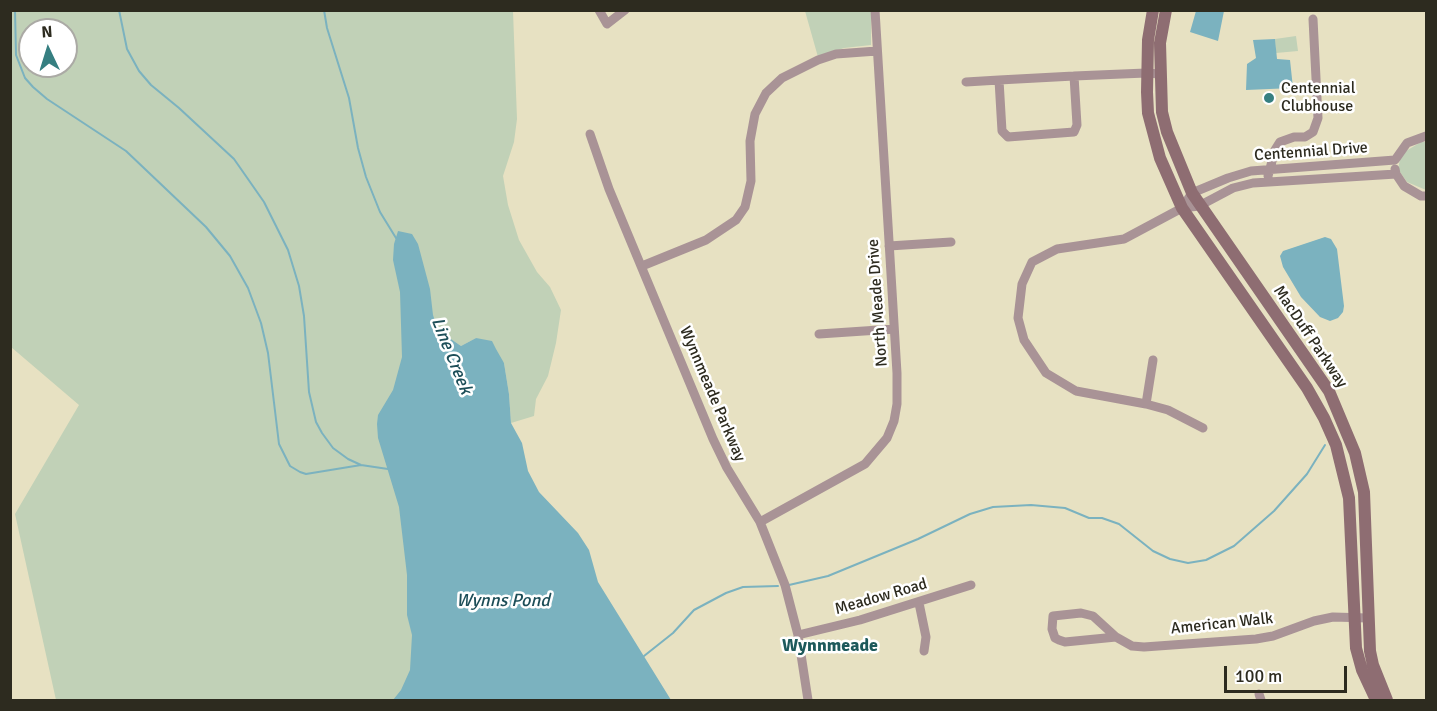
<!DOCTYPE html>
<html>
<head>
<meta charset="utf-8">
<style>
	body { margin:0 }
	#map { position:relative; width:1437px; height:711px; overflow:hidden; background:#e7e1c2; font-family:Signika,sans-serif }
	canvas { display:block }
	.frame { position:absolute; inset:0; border:12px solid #2d2b1f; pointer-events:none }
	.north { position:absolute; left:18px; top:18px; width:60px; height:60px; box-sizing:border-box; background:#fff; border:2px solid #abaaa5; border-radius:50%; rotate:356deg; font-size:16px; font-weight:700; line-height:24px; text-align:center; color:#2d2b1f }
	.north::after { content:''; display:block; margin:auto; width:21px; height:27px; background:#367f81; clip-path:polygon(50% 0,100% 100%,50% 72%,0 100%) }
	.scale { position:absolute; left:1224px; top:666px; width:123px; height:27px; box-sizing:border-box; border:3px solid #2d2b1f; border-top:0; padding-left:8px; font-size:18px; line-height:21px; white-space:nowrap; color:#2d2b1f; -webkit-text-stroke:4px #fff; paint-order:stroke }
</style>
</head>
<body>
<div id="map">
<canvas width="1437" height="711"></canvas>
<div class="frame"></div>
<div class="north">N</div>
<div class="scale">100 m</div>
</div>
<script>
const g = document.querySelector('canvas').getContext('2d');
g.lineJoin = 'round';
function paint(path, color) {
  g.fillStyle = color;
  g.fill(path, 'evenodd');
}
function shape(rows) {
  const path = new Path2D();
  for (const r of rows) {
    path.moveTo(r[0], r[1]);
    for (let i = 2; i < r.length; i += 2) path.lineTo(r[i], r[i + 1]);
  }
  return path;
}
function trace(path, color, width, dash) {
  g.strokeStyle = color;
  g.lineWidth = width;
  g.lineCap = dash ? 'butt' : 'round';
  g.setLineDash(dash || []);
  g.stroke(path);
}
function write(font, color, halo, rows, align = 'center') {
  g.font = font + ' Signika,sans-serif';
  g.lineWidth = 5;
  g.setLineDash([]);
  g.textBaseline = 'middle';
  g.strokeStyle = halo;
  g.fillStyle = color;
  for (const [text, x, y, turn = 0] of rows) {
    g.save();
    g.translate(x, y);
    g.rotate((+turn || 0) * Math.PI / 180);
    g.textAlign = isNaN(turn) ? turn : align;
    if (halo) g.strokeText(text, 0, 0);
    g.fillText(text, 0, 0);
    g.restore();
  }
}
paint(shape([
	[10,11,513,11,517,119,514,142,503,176,508,205,519,240,537,272,550,287,561,310,556,343,548,376,536,399,534,416,511,423,509,394,504,363,476,338,461,346,438,330,436,324,471,700,56,700,15,514,79,405,11,347],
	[30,30,66,30,66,66,30,66],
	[805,11,871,11,871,45,844,48,818,57],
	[1296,36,1298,51,1276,53,1275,39],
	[1421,142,1426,142,1426,190,1407,182,1398,169,1401,154]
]), '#c1d1b7');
paint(shape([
	[1196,11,1224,11,1218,41,1190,32],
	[1275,39,1277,59,1290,60,1293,88,1246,90,1247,64,1256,58,1253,40],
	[398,231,412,234,418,244,430,289,433,315,438,330,461,346,476,338,492,341,496,349,504,363,509,394,511,423,522,443,528,471,539,492,578,533,589,550,598,582,671,700,393,700,401,690,410,670,412,635,407,615,407,575,399,507,378,438,377,424,378,415,393,390,402,357,400,292,393,260,394,244],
	[1325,237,1331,239,1337,249,1344,306,1343,312,1338,318,1330,321,1320,317,1301,297,1283,267,1280,256,1283,251]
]), '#7bb2bf');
trace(shape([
	[15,10,16,55,25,78,33,87,47,99,126,151,206,227,230,256,248,288,261,323,268,353,279,444,290,466,300,472,306,474,361,465],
	[119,10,127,49,139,71,151,85,179,108,234,159,264,202,288,250,299,286,304,316,309,392,316,422,322,433,333,448,348,459,361,465,388,469],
	[324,10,327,28,349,98,358,148,366,177,380,212,396,238],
	[789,585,828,576,918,539,970,514,993,507,1031,505,1065,508,1089,518,1102,518,1119,524,1153,551,1170,559,1188,563,1206,560,1234,546,1274,511,1307,474,1325,445],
	[644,656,673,633,694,610,726,593,743,587,778,586]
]), '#7bb2bf', 2);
trace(shape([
	[599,10,607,24,625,10],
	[1074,76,1077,125,1074,132,1008,137,1002,131,999,80,1074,76,1146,73,1160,74],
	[966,82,999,80],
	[590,134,609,189,713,439,727,468,760,522,785,585,798,635,808,700],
	[1395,169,1396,174,1404,186,1421,196,1426,196],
	[1268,176,1275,150,1280,142,1294,137,1305,137,1313,132,1318,118,1313,19],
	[1182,208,1192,193,1228,178,1251,171,1395,160,1407,143,1426,136],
	[889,246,951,242],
	[642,266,706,240,736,220,745,207,751,181,750,141,755,114,766,93,782,78,818,60,836,54,877,51],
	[819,334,894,329],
	[1146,404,1153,360],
	[1203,428,1168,410,1146,404,1076,391,1046,373,1024,340,1018,318,1022,284,1032,262,1057,249,1124,239,1182,208,1199,206,1233,188,1253,183,1396,174],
	[760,522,865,464,887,438,894,421,897,404,897,373,875,10],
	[919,603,926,637,924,651],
	[798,635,860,620,971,585],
	[1116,637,1065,642,1059,640,1055,638,1052,629,1053,616,1081,613,1093,616,1116,637,1132,646,1144,647,1256,639,1273,636,1314,621,1333,617,1368,618],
	[1259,694,1261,700]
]), '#a99396', 9);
trace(shape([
	[1153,10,1148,40,1147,92,1148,113,1160,158,1182,208,1307,388,1324,418,1336,445,1349,498,1356,648,1362,670,1376,700],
	[1166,10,1160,43,1162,112,1167,132,1192,193,1329,391,1355,453,1364,492,1370,651,1373,665,1387,700]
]), '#8e6d72', 12);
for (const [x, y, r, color] of [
	[1269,98,6,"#367f81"]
]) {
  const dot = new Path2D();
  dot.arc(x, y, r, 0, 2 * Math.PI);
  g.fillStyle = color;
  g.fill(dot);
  trace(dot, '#fff', 2);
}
write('16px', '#2d2b1f', '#fff', [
	["Centennial",1281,89],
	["Clubhouse",1281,107]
], 'left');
write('16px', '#2d2b1f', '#fff', [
	["Centennial Drive",1311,152,-4],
	["North Meade Drive",878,303,-94],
	["MacDuff Parkway",1310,337,56],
	["Wynnmeade Parkway",712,394,67],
	["Meadow Road",881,597,-16],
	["American Walk",1222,624,-6]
]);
write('italic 18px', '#1d4e58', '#fff', [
	["Line Creek",451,356,68],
	["Wynns Pond",503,601]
]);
write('bold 18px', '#1d595b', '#fff', [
	["Wynnmeade",830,646]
]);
</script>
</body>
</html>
